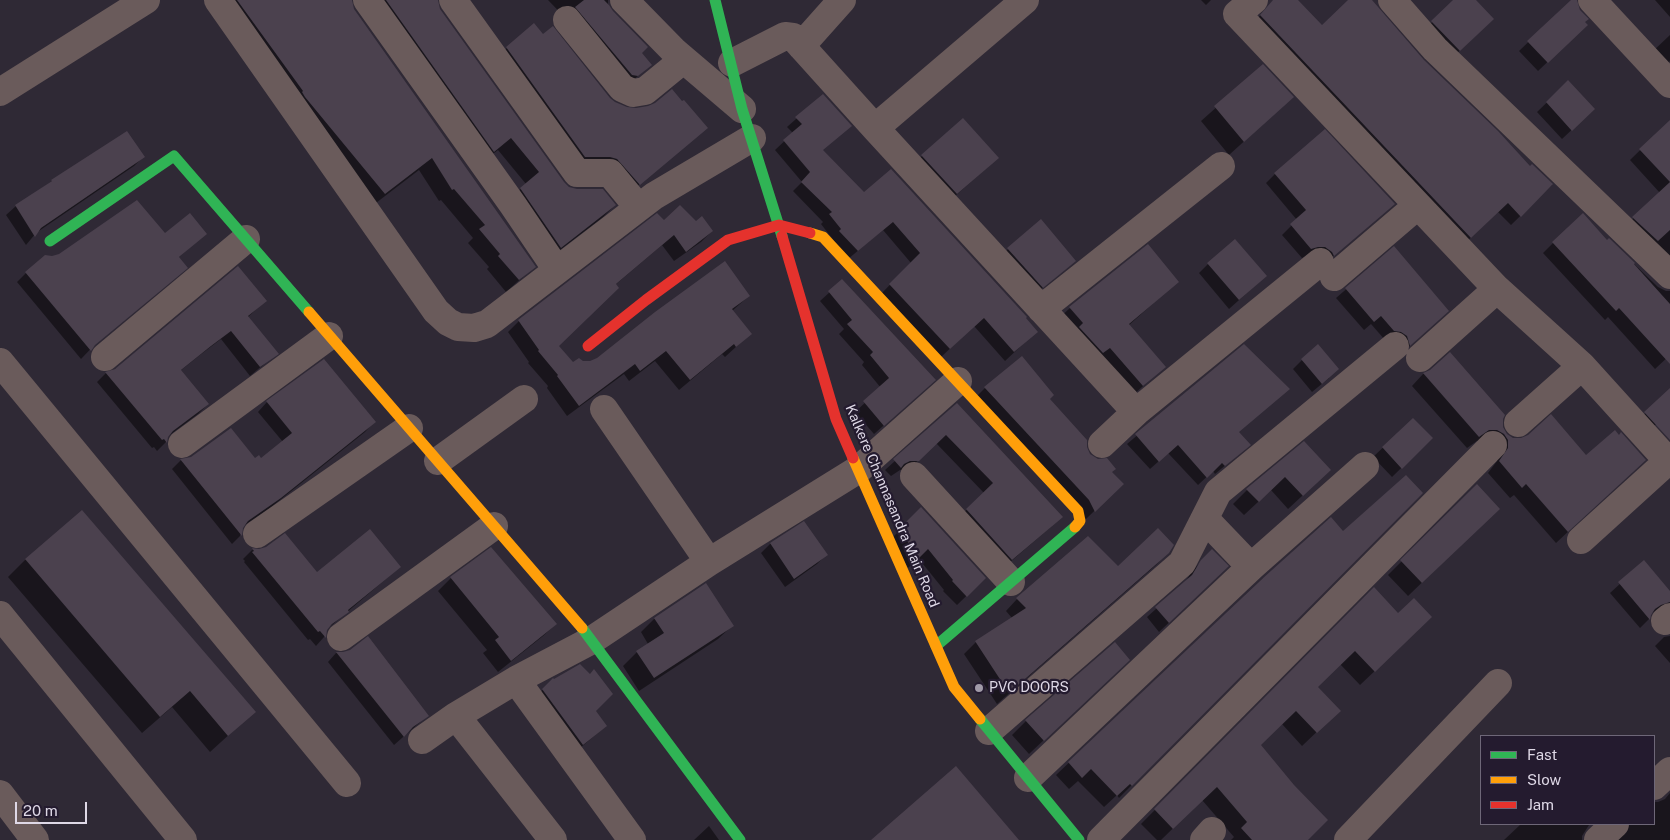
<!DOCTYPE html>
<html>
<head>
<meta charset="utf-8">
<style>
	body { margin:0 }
	#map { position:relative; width:1670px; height:840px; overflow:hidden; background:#2f2935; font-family:"Public Sans",sans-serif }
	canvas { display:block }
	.legend { position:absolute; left:1480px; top:735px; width:175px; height:90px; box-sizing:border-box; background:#241b2f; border:1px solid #6e6778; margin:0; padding:6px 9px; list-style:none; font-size:15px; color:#ded8e6 }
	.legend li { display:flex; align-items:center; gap:10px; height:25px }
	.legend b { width:25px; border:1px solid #6e6778 }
	.scale { position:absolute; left:15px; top:802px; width:72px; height:22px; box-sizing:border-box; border:2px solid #ded8e6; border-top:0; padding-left:6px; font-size:15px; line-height:18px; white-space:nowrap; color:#ded8e6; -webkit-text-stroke:4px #241b2f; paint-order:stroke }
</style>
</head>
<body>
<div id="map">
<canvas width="1670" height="840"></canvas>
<ul class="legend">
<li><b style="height:6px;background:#30b455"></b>Fast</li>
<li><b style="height:6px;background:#ff9f0a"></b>Slow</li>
<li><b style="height:6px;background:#e5322d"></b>Jam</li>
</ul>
<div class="scale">20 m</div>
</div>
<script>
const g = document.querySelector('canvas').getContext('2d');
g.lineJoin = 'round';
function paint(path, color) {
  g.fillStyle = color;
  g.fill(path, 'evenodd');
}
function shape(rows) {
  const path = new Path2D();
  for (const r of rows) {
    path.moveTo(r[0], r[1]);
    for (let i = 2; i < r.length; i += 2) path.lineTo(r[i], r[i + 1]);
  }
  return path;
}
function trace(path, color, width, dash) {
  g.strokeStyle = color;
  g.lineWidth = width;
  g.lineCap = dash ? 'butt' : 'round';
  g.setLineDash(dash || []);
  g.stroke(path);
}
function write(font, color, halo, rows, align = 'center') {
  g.font = font + ' "Public Sans",sans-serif';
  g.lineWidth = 4.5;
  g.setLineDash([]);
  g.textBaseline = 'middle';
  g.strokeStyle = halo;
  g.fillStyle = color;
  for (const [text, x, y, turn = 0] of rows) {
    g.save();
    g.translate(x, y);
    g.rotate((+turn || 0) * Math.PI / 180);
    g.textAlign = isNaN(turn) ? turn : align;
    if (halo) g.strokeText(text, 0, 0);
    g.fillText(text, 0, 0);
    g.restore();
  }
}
paint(shape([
	[214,0,351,0,353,10,534,267,506,292,487,269,489,267,468,243,473,238,441,200,439,201,419,170,372,206],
	[363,0,436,0,439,10,563,183,569,188,615,205,602,218,548,259,508,201,526,184,498,150,481,163],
	[548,0,608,0,608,4,640,53,650,65,629,84],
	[1201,0,1211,0,1206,5],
	[1275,0,1296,0,1322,27,1350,0,1370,0,1423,61,1530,167,1552,185,1511,225,1498,212,1461,247,1251,25],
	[1455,0,1475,0,1483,28,1450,60,1423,31],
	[1572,0,1576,0,1584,22,1577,34,1538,71,1519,51],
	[1655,0,1670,0,1670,17],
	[1670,35,1670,61,1665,66,1652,52],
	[507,48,627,109,696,137,629,193,575,167,497,58],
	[1263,66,1293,97,1229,155,1201,121],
	[1568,82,1594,109,1562,139,1537,112],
	[823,95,822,151,864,194,1024,318,1036,332,1005,361,974,326,940,358,881,294,911,263,883,230,848,259,821,224,823,222,793,191,802,182,775,150,793,133,787,127],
	[1670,121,1670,273,1623,228,1660,193,1630,160],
	[922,156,988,167,947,203,913,165],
	[143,157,134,166,36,233,26,245,6,215,16,206,52,181],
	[1275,174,1393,204,1324,264,1308,255,1302,258,1282,235,1297,220,1266,183],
	[657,215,664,222,696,223,712,231,701,242,674,261,662,245,615,285,558,346,573,364,582,362,590,363,749,296,732,311,750,334,725,357,722,354,679,390,655,361,629,381,624,374,567,416,547,388,548,386,528,363,529,362,508,332,519,321],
	[1040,221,1075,261,1033,296,998,258],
	[205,234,178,258,81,359,17,282,26,273,52,258,164,235],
	[1609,240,1658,287,1666,291,1670,291,1670,355,1655,369,1608,317,1605,320,1543,253,1553,243,1607,242],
	[1394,248,1438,320,1401,354,1385,340,1371,324,1364,330,1336,298],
	[1208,264,1266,276,1229,309,1199,273],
	[842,281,925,389,874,434,855,412,881,388,862,365,864,362,839,334,844,329,820,301],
	[1177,282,1128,326,1164,367,1131,397,1058,319,1070,308],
	[265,301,248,317,277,353,250,376,221,339,200,355,180,371,208,404,198,414,167,437,166,442,157,451,154,447,152,448,97,382,106,373],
	[1244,345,1238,433,1240,453,1215,474,1213,471,1198,485,1168,453,1150,469,1127,444],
	[1302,360,1329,378,1312,392,1293,369],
	[1431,371,1502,427,1506,435,1512,439,1586,456,1633,471,1556,543,1514,495,1510,498,1488,473,1497,461,1497,452,1486,441,1477,441,1467,448,1412,386,1423,374],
	[985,388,1049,399,1085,447,1089,455,1111,472,1122,484,1086,519,977,396],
	[1670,390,1670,412,1646,433,1636,422],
	[267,402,374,422,365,432,270,508,242,527,240,536,232,544,172,469,181,460,192,458,261,460,283,442,258,412],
	[957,405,1052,526,1002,569,957,519,984,493,936,443,908,470,900,470,891,476,885,470],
	[1413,419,1432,438,1392,477,1373,457],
	[1304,443,1315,484,1288,509,1271,490,1244,515,1233,504,1247,490],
	[1477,486,1485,522,1408,596,1388,575],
	[1421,493,1119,798,1117,795,1104,807,1078,781,1069,789,1056,775,1262,579,1343,533],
	[921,509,985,578,957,605,943,591,944,590,918,558,908,568,892,538],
	[82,512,254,712,210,752,172,707,142,733,8,577,25,560],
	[804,523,826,555,817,564,785,587,761,553,770,544],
	[252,550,259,551,317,573,400,567,326,630,324,637,316,646,310,639,308,640,244,562,245,561,243,559],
	[1212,551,1218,576,1159,632,1147,617,1185,583,1192,571],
	[1168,552,1156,565,997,704,964,654,976,642,1012,618,1006,611,1017,599],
	[1644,562,1670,592,1670,614,1657,610,1649,615,1649,619,1640,628,1610,593],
	[451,578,556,624,543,636,498,672,483,653,487,650,438,591],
	[1374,589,1398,615,1417,631,1360,685,1340,664,1316,687,1325,724,1302,746,1282,724,1259,746,1307,840,1231,840,1234,837,1202,800,1161,840,1157,840,1141,824],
	[654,619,732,626,718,639,639,691,623,666,637,652,648,644,641,632],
	[1670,636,1670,663,1655,646,1664,637],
	[336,653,343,654,427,716,394,745,328,662],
	[1114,674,1029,754,1012,735,1026,721],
	[553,680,594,711,606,726,573,754,533,699],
	[1670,793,1670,840,1617,840,1617,836,1629,824,1654,824,1654,802,1658,802,1665,799],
	[1521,824,1588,824,1589,825,1582,836,1582,840,1504,840],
	[709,826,719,840,694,840]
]), '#0007');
paint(shape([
	[237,0,352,0,354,9,536,267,519,280,498,256,500,254,479,229,485,225,454,189,452,190,432,158,385,194,305,97,302,92,303,91],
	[386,0,438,0,440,9,564,182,569,187,577,189,603,189,616,205,561,248,520,188,539,172,511,138,494,152],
	[584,0,604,0,609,5,613,11,648,47,642,53,652,65,638,76,632,75,575,7],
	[1273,0,1298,0,1322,25,1348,0,1372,0,1424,60,1498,131,1530,166,1532,164,1553,184,1521,217,1508,203,1471,238,1260,15],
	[1453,0,1476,0,1494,19,1460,51,1431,21],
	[1571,0,1577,0,1580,10,1589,19,1585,22,1588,25,1548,63,1527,41],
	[534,23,543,34,553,26,610,98,615,102,627,107,636,108,648,106,655,103,672,89,682,101,684,100,708,128,640,185,617,159,610,157,585,157,506,47],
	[1263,64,1294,97,1244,142,1214,106],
	[1568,80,1595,109,1572,131,1546,102],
	[823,94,852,126,823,150,864,192,891,169,1027,317,1026,318,1038,332,1014,352,984,318,950,349,889,284,920,253,893,222,858,251,839,231,841,229,829,214,832,212,801,182,810,172,783,140,802,124,795,117],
	[963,118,999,158,957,194,921,155],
	[1670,120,1670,230,1658,241,1632,217,1670,182,1639,149],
	[1325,129,1395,204,1334,256,1332,252,1325,247,1318,247,1311,249,1290,224,1306,210,1274,173],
	[127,131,145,157,41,228,35,237,15,205,52,181,51,180],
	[137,200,165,233,190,213,207,234,179,257,188,268,95,345,91,351,25,272,45,255,52,256,59,254],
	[680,205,696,221,702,216,713,231,686,252,674,235,616,284,619,288,559,346,573,362,579,358,583,361,590,361,597,358,655,312,725,261,750,296,732,309,752,334,736,347,734,344,690,380,666,351,640,371,635,364,579,406,557,376,558,375,538,351,539,350,518,320,657,213,664,220],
	[1583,213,1607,240,1609,238,1635,263,1634,264,1670,304,1670,364,1619,308,1616,311,1552,242],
	[1041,219,1076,261,1043,288,1007,248],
	[1235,239,1267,276,1239,300,1207,263],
	[1148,244,1179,282,1129,324,1166,367,1143,386,1110,348,1103,353,1079,327,1083,323,1069,307],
	[1394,246,1449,311,1410,346,1407,336,1401,332,1394,331,1381,316,1374,322,1345,288],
	[238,266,267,301,248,316,279,354,260,367,231,331,211,346,181,370,209,404,173,431,168,437,167,443,164,439,162,440,105,372,115,369],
	[842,279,936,380,884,426,863,401,889,378,870,355,873,352,847,324,852,320,828,291],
	[1244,344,1290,389,1239,432,1251,445,1225,466,1222,463,1207,478,1178,445,1159,462,1135,434],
	[1318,344,1339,369,1322,384,1301,359],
	[1450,352,1505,415,1503,419,1503,427,1507,434,1513,438,1521,438,1528,435,1551,414,1586,455,1615,430,1619,435,1621,432,1646,460,1568,532,1526,484,1522,488,1499,461,1508,448,1508,440,1504,434,1497,430,1489,430,1479,437,1423,373,1430,370],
	[1022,356,1054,395,1050,399,1087,440,1087,447,1090,454,1098,459,1107,458,1116,469,1112,472,1124,484,1095,512,1089,500,984,387],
	[324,359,376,422,281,498,248,521,243,528,242,536,180,459,191,457,231,428,255,458,259,455,261,458,292,433,266,401],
	[1670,388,1670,440,1644,412],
	[957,403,1063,517,1012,560,966,509,993,483,946,435,919,461,910,461,904,464,901,468,893,459],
	[1413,418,1433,438,1402,469,1382,447],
	[1304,441,1331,470,1303,496,1285,477,1259,502,1246,489],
	[1406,475,1423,493,1132,786,1130,784,1117,796,1091,769,1082,778,1068,762,1262,579,1331,517,1343,531],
	[1477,484,1500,509,1422,583,1400,560],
	[921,507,986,578,967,597,952,581,953,580,928,549,918,559,913,554,901,527],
	[82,510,256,712,228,736,190,691,160,717,25,559],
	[804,521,828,555,794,579,770,543],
	[1158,528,1174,545,1169,553,1009,693,975,641,1026,608,1016,598,1088,536,1118,566],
	[370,529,401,567,348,610,349,612,332,624,327,630,326,638,320,631,318,632,252,552,254,551,252,548,259,549,266,547,285,533,317,572],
	[491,547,557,624,511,661,495,640,499,637,450,577],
	[1212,549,1229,566,1169,623,1155,607,1192,575,1201,560],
	[1644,560,1670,591,1670,602,1661,605,1655,609,1651,615,1650,620,1618,582],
	[706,583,734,626,654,678,636,651,664,633,654,618],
	[1374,587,1398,613,1414,598,1432,617,1375,672,1355,651,1318,687,1341,711,1317,733,1296,711,1261,745,1294,785,1328,820,1308,840,1252,840,1241,828,1247,822,1217,787,1173,829,1154,809],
	[368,636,429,716,413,727,404,737,336,652,343,652,350,650],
	[1115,642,1130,660,1044,741,1025,720],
	[580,664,590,674,594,669,613,694,596,711,607,726,583,745,542,689,553,678,554,679],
	[956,766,1019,840,871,840]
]), '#4b414e');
trace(shape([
	[218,0,436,311,448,322,458,327,474,328,487,324,654,196,752,138],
	[367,0,513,205,557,270],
	[453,0,577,173,610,173,638,207],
	[624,0,675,52,742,109],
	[1254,0,1237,14,1497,289,1582,366,1518,423],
	[1392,0,1435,49,1670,275],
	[1592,0,1670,84],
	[567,20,622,88,633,93,645,91,683,60],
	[801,46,842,0],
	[732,63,785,36,793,37,875,128,1136,412,1320,262],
	[0,92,146,0],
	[875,128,1025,0],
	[1334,277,1417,206],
	[1041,309,1221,166],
	[105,357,246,239],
	[1420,358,1497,289],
	[0,362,347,783],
	[1582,366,1670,463],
	[604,409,709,562],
	[182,444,329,336],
	[1102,444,1136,412],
	[438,461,524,399],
	[914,476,1011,582],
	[1205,519,1251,567],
	[257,534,409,428],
	[1581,540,1668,461],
	[0,615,183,840],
	[1665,621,1670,617],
	[341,637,494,526],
	[516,680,632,840],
	[456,716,553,840],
	[989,731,1182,563,1218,492,1395,346],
	[422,740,456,716,516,680,592,640,709,562,859,469,958,381],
	[1028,778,1251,567,1365,466],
	[1654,786,1670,771],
	[0,794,35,840],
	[1101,840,1493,445],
	[1204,840,1212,831],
	[1348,840,1498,683],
	[1598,840,1615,824]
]), '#6a5b5b', 28);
trace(shape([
	[715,0,742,109,782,236],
	[50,241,174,156,309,312],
	[582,628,740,840],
	[936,646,1075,527],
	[980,719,1079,840]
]), '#30b455', 11);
trace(shape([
	[810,233,823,237,1078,511,1080,521,1075,527],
	[309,312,582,628],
	[853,458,954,687,980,719]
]), '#ff9f0a', 11);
trace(shape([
	[782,236,836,419,853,458],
	[588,346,646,300,728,240,779,225,810,233]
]), '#e5322d', 11);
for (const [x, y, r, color] of [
	[979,688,5,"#a19ba8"]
]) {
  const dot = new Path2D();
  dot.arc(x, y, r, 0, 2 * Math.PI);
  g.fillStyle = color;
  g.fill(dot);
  trace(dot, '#241b2f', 2);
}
write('14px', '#ded8e6', '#241b2f', [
	["Kalkere Channasandra Main Road",892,506,67]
]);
write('14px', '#ded8e6', '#241b2f', [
	["PVC DOORS",989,688]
], 'left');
</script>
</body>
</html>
